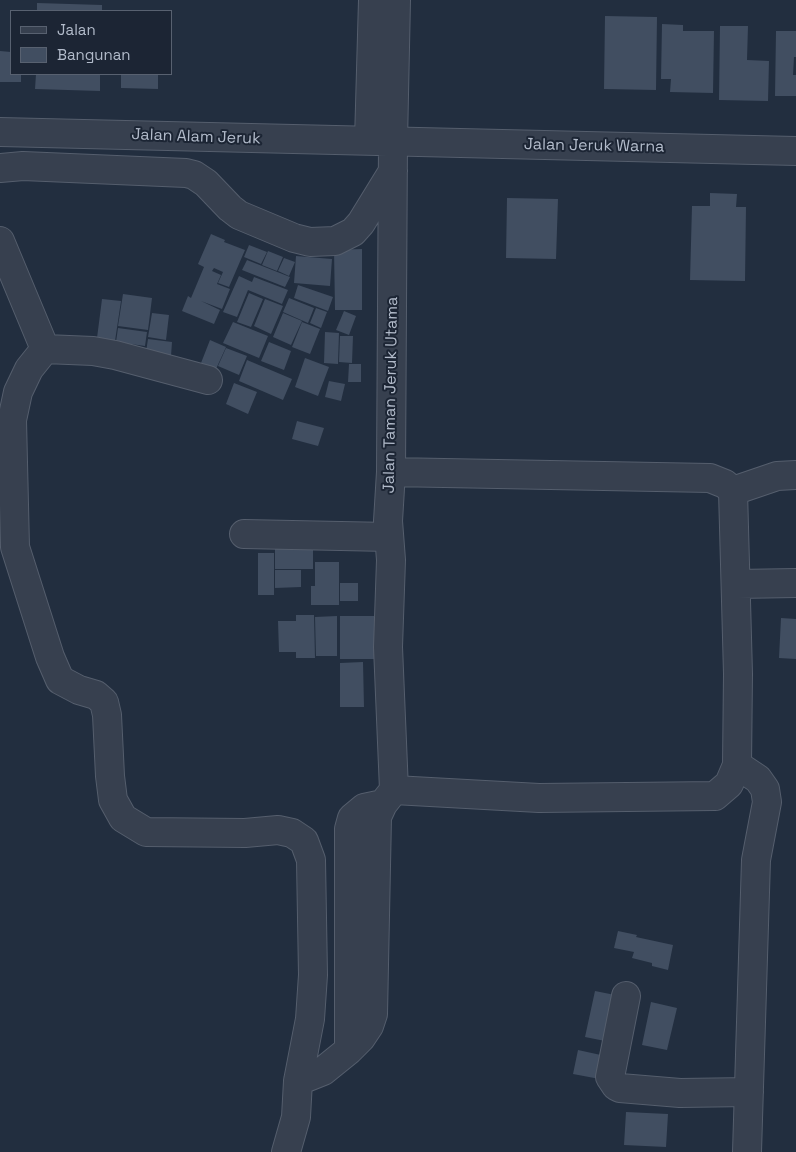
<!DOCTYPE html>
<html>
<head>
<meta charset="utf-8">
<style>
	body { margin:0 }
	#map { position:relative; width:796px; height:1152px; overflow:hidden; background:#222e3f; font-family:"Space Grotesk",sans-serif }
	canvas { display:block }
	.legend { position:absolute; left:10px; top:10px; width:162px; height:65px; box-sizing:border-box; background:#1c2534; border:1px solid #586170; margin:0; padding:6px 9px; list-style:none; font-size:15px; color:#b2bbca }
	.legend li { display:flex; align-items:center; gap:10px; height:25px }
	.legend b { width:25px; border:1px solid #586170 }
</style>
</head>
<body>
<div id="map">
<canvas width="796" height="1152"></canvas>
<ul class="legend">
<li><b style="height:6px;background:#37404f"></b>Jalan</li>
<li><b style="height:14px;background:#414e61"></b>Bangunan</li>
</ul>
</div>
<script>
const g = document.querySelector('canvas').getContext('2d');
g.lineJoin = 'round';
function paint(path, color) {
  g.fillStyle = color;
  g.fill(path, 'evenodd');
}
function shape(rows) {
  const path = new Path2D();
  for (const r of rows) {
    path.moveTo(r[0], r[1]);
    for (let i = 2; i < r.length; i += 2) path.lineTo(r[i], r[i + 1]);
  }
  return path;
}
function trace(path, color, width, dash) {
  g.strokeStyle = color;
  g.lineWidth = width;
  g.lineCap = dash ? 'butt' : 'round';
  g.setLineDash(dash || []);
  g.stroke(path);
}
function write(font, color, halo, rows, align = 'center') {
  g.font = font + ' "Space Grotesk",sans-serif';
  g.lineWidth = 4;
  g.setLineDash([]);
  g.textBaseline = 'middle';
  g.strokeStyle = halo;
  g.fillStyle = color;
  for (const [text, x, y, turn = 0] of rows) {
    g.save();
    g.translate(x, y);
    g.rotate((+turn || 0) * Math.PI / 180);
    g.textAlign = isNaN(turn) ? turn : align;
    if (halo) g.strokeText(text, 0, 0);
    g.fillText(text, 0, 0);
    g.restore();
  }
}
paint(shape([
	[37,3,102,5,102,11,37,11],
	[605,16,657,17,656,90,604,89],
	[662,24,683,25,683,31,714,31,713,93,670,92,671,79,661,79],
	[720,26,748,26,747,60,769,61,768,101,719,100],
	[776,31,796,31,796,57,794,57,793,75,796,75,796,96,775,96],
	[0,51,11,52,11,74,21,74,21,82,0,82],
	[36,74,100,74,100,91,35,89],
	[121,74,158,74,158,89,121,88],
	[710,193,737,194,736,207,746,207,745,281,690,280,692,206,710,206],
	[507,198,558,199,556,259,506,258],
	[211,234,225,240,224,242,245,250,229,287,218,283,223,272,214,268,212,271,221,275,217,284,230,289,222,309,201,301,220,310,214,324,182,311,188,296,191,298,204,267,198,264],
	[249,245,267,252,261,264,244,257],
	[362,249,362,310,335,310,334,250],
	[268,251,283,257,277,271,262,265],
	[296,256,332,259,330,286,294,283],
	[284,258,295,262,289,276,278,271],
	[247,260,290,277,285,287,242,270],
	[239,276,252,282,254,277,288,290,282,304,248,290,237,317,223,312],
	[298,285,333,297,328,311,294,298],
	[249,293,263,299,251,327,237,322],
	[123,294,152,298,148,330,118,326],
	[289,298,314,308,308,323,283,312],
	[102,299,121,301,115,341,97,338],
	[265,299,283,306,271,334,254,326],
	[316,308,327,312,321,328,310,323],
	[344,311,356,316,349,335,336,330],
	[152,313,169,315,166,340,148,337],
	[283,313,302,321,291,345,273,337],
	[233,322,268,336,259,358,223,343],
	[302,322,320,329,310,354,292,347],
	[118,328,147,332,145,346,116,342],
	[325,332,339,333,338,364,324,363],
	[340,336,353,336,352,363,339,362],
	[148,339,172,342,171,356,146,352],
	[210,340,226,347,216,369,201,363],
	[269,342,291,351,284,370,261,361],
	[226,348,247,356,239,375,218,366],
	[305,358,329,367,318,396,295,387],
	[247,360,292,379,283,400,239,381],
	[349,364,361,364,361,382,348,382],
	[329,381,345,384,341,401,325,397],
	[234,383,257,392,248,414,226,404],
	[297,421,324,428,318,446,292,439],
	[275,538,313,538,313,569,275,569],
	[258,553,274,553,274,595,258,595],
	[315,562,339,562,339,605,311,605,311,586,315,586],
	[275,570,301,570,301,587,275,588],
	[340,583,358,583,358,601,340,601],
	[296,615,314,615,315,658,296,658,296,652,279,652,278,621,296,621],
	[337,616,337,656,316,656,315,617],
	[340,616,374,616,374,659,340,659],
	[781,618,796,619,796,659,779,658],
	[363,662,364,707,340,707,340,663],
	[618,931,637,935,636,937,673,945,668,970,652,966,652,963,632,958,634,952,614,948],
	[595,991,620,996,610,1042,585,1037],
	[651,1002,677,1008,667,1050,642,1045],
	[578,1050,610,1057,605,1080,573,1074],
	[626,1112,668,1114,666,1147,624,1145]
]), '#414e61');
const minor = shape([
	[0,132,796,151],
	[369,141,373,0],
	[0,168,23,166,186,173,194,175,206,183,230,208,239,215,294,238,310,242,335,241,353,232,361,223,393,171],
	[0,241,45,349,29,369,18,392,12,420,15,547,50,657,60,680,79,690,96,695,104,702,107,715,110,776,113,800,123,818,146,832,245,833,278,830,292,833,304,841,311,860,313,975,310,1019,298,1081],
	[45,349,93,351,115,355,208,380],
	[391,472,710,478,725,484,733,491,738,674,737,765,729,784,715,796,539,798,394,790],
	[733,491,777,476,796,475],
	[244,534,389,537],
	[737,584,796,583],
	[737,765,758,779,765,789,767,802,756,860,747,1152],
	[626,996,610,1077,616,1086,620,1088,680,1093,749,1092],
	[349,1050,349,829,352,818,364,808,383,804],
	[286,1152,296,1117,298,1081,323,1071,349,1050,361,1038,369,1026,373,1014,377,817,383,804,394,790,388,647,391,560,388,521,391,472,393,142,396,0]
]);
trace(minor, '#555e6d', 30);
trace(minor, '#37404f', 28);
write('16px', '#b2bbca', '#1c2534', [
	["Jalan Alam Jeruk",196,137,2],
	["Jalan Jeruk Warna",594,146,1],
	["Jalan Taman Jeruk Utama",391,395,-89]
]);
</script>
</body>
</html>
